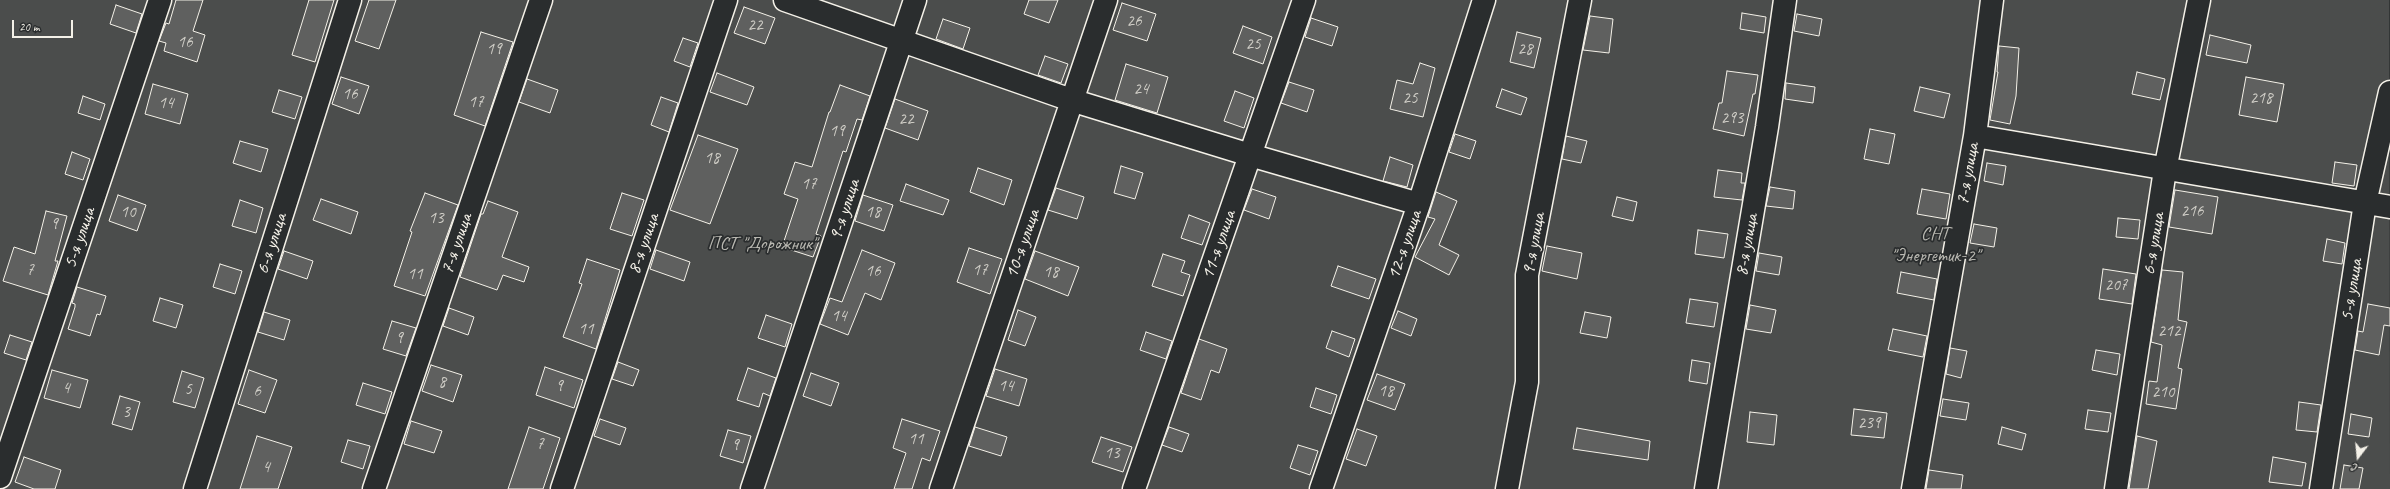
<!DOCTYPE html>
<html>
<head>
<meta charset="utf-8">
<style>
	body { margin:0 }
	#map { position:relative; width:2390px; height:489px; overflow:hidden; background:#323535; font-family:Caveat,sans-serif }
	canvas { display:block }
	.north { position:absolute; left:2338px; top:437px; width:40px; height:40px; -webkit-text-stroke:3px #2a2d2e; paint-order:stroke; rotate:196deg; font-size:11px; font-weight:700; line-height:16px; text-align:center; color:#f4f1e8 }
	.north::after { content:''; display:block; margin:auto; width:14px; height:18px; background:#f4f1e8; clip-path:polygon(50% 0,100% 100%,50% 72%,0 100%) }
	.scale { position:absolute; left:12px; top:20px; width:61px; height:18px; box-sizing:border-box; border:2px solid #f4f1e8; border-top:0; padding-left:5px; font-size:12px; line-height:14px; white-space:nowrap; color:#f4f1e8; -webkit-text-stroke:3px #2a2d2e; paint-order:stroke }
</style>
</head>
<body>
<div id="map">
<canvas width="2390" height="489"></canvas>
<div class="north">С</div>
<div class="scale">20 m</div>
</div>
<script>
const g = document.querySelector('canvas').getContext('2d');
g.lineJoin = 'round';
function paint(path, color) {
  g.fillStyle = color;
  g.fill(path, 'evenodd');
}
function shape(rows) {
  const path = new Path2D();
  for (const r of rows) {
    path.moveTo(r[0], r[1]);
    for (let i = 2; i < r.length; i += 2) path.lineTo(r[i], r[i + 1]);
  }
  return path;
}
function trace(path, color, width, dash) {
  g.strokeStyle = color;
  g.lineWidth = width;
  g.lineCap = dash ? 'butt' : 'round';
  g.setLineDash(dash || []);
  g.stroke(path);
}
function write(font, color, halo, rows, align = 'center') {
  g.font = font + ' Caveat,sans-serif';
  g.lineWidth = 3.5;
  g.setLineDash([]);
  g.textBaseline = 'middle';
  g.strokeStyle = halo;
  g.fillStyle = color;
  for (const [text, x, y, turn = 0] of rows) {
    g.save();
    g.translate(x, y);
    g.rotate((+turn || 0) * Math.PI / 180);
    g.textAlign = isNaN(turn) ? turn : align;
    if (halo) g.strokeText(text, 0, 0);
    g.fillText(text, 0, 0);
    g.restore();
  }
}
paint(shape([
	[0,0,2389,0,2390,489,0,489]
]), '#4b4d4c');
const building = shape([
	[176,0,203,0,193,31,205,35,197,62,164,51,166,43,159,41,166,23,169,24,176,0],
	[309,0,334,0,315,62,292,55,309,0],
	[369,0,396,0,379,49,355,41,369,0],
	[1029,0,1058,0,1049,23,1024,14,1029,0],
	[1122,3,1156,14,1147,41,1113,30,1122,3],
	[116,5,142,14,136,33,110,24,116,5],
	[744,7,775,18,765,44,734,33,744,7],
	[1742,13,1766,17,1764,33,1740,29,1742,13],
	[1797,14,1822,19,1819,36,1794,31,1797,14],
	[1590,16,1613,19,1609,53,1583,50,1590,16],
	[1311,18,1338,27,1332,46,1305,37,1311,18],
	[943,19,970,28,963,49,936,39,943,19],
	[1243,26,1272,37,1263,64,1233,53,1243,26],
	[481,32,513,42,485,126,454,115,481,32],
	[1517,32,1541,38,1534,68,1510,62,1517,32],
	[2210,35,2251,45,2247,63,2206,55,2210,35],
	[683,38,698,43,690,67,674,61,683,38],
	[1999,46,2019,48,2016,96,2010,124,1990,120,1998,72,1997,72,1999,46],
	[1045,56,1068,64,1061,83,1038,75,1045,56],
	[1420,63,1435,68,1423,117,1390,109,1397,80,1413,84,1420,63],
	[1126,64,1168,77,1157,113,1115,100,1126,64],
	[1727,71,1758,75,1755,94,1753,94,1744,136,1713,129,1719,103,1722,103,1727,71],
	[2137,72,2165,79,2160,100,2132,94,2137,72],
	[717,73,754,87,747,105,710,92,717,73],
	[341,77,369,86,359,114,332,104,341,77],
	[2246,77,2284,84,2277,122,2239,115,2246,77],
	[527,79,558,90,550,113,519,102,527,79],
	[1289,82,1314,90,1307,112,1281,103,1289,82],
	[1786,83,1815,87,1813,103,1785,99,1786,83],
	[153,84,188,94,180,124,145,114,153,84],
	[840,85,870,96,862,120,857,119,846,152,843,151,816,234,821,236,813,257,782,247,798,199,784,194,795,162,812,167,829,112,830,112,840,85],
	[1920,87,1950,94,1944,118,1914,111,1920,87],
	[1502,89,1527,98,1521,115,1496,107,1502,89],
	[279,90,302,97,295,119,272,112,279,90],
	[1235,91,1254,98,1244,128,1224,121,1235,91],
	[83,96,105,104,100,120,78,113,83,96],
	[661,97,678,103,669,132,651,125,661,97],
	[895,99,928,111,918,140,885,128,895,99],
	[1870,129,1895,134,1889,164,1864,159,1870,129],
	[1455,134,1476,141,1470,159,1449,152,1455,134],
	[698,135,738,149,710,224,670,210,698,135],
	[1566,136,1587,141,1581,163,1562,159,1566,136],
	[240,141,268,149,261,172,233,163,240,141],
	[72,152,90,159,83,180,65,174,72,152],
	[1390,157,1413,165,1407,187,1383,181,1390,157],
	[2335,162,2357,165,2354,186,2332,183,2335,162],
	[1987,163,2006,166,2003,185,1984,181,1987,163],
	[1121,166,1143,173,1135,199,1114,193,1121,166],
	[978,168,1012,180,1004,205,970,192,978,168],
	[1718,170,1742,173,1741,183,1745,183,1742,200,1714,197,1718,170],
	[906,184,949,200,943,215,900,201,906,184],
	[1770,187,1795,191,1793,209,1766,206,1770,187],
	[1056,188,1084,197,1077,219,1048,210,1056,188],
	[1252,189,1276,197,1269,219,1244,210,1252,189],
	[1922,189,1950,194,1946,219,1917,214,1922,189],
	[2175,190,2218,197,2212,234,2169,227,2175,190],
	[1436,192,1457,201,1439,245,1459,255,1449,275,1415,257,1435,219,1428,217,1436,192],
	[425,193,458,205,425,296,394,286,412,232,410,231,425,193],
	[622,193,644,200,632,236,610,229,622,193],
	[118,195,146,205,137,231,109,221,118,195],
	[863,195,893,205,884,231,855,221,863,195],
	[1617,197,1637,202,1633,221,1612,216,1617,197],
	[321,199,358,212,351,234,313,220,321,199],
	[240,200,263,208,256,233,232,226,240,200],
	[488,201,518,212,502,257,529,267,524,282,503,275,497,290,460,277,481,214,483,214,488,201],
	[46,211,67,216,55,261,58,261,48,295,3,281,14,247,35,254,46,211],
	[1189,215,1210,223,1202,245,1181,238,1189,215],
	[2118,218,2140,220,2138,239,2116,237,2118,218],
	[1974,224,1997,228,1994,247,1970,243,1974,224],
	[1698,230,1728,234,1724,258,1695,254,1698,230],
	[2327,239,2345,243,2342,264,2323,261,2327,239],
	[1547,246,1582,253,1577,279,1542,271,1547,246],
	[969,248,1002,259,990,294,957,282,969,248],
	[656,250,690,262,684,281,650,269,656,250],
	[862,250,895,263,881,300,865,293,848,335,820,324,830,298,842,302,862,250],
	[284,251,313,261,307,279,278,269,284,251],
	[1035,251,1079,267,1068,296,1025,279,1035,251],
	[1759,253,1782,257,1779,275,1756,271,1759,253],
	[1163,254,1185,261,1181,272,1190,275,1183,296,1152,286,1163,254],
	[587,259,620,270,596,349,563,337,582,284,579,283,587,259],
	[220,264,242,271,235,294,213,287,220,264],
	[1338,266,1376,279,1369,299,1331,286,1338,266],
	[2103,269,2136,274,2132,304,2099,299,2103,269],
	[2162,270,2183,272,2178,320,2187,322,2178,368,2182,369,2176,409,2146,404,2149,381,2157,382,2162,345,2151,342,2162,270],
	[1901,272,1937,279,1934,300,1897,293,1901,272],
	[77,287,106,296,100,315,97,314,90,336,68,329,75,307,75,304,72,303,77,287],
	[160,298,183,305,176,328,153,321,160,298],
	[1690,299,1718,303,1714,327,1686,323,1690,299],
	[2368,304,2390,308,2390,326,2384,325,2379,355,2355,350,2358,331,2363,332,2368,304],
	[1750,305,1776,310,1771,333,1746,329,1750,305],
	[449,308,474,317,468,335,443,326,449,308],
	[1018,310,1036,317,1025,346,1008,340,1018,310],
	[1398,311,1417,319,1411,336,1391,328,1398,311],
	[264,312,290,320,284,340,258,332,264,312],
	[1585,312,1611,317,1607,338,1580,333,1585,312],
	[766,315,792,324,785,347,758,338,766,315],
	[392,321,416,328,406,356,383,349,392,321],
	[1893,329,1927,336,1923,357,1888,350,1893,329],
	[1332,331,1355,339,1349,357,1326,348,1332,331],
	[1146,332,1172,341,1166,359,1140,350,1146,332],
	[10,335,32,342,26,360,4,353,10,335],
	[1199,339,1227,349,1219,373,1211,370,1201,400,1181,393,1199,339],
	[1950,348,1967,351,1961,378,1946,374,1950,348],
	[2096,350,2120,354,2117,375,2092,370,2096,350],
	[1692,360,1710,363,1707,384,1689,381,1692,360],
	[618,362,639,370,633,386,612,379,618,362],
	[431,365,462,375,453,402,422,391,431,365],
	[545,367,583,380,574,408,536,395,545,367],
	[748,368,776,378,770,396,763,393,759,407,737,400,748,368],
	[995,369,1027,379,1019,406,986,396,995,369],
	[52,370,88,380,80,408,44,398,52,370],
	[249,370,277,380,265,413,238,404,249,370],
	[182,371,204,378,195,408,173,402,182,371],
	[811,373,839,383,831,406,803,396,811,373],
	[1377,374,1405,384,1395,410,1367,400,1377,374],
	[363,383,392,392,385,414,356,405,363,383],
	[1316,388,1337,395,1331,414,1310,407,1316,388],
	[120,396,140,402,132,430,112,424,120,396],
	[1943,399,1969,403,1966,420,1940,416,1943,399],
	[2299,402,2321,405,2317,432,2296,430,2299,402],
	[1854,409,1887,413,1884,438,1851,435,1854,409],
	[2088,410,2111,413,2108,432,2085,429,2088,410],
	[1750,412,1777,415,1774,445,1747,442,1750,412],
	[2351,414,2372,418,2369,437,2348,434,2351,414],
	[600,419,626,428,620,445,594,436,600,419],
	[902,419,940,431,930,461,922,458,912,489,894,489,906,453,893,448,902,419],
	[411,421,442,431,434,453,404,444,411,421],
	[529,427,560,438,543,489,508,489,529,427],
	[975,427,1007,437,1001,456,969,446,975,427],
	[1169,427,1189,434,1182,452,1162,445,1169,427],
	[2002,427,2026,434,2022,450,1998,444,2002,427],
	[1577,428,1650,441,1648,460,1573,449,1577,428],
	[1357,429,1377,436,1366,466,1346,459,1357,429],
	[728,430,751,436,743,463,720,456,728,430],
	[257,436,292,447,278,489,240,489,257,436],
	[2137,436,2157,441,2148,489,2129,489,2137,436],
	[1101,437,1132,447,1123,472,1092,462,1101,437],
	[348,440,370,446,363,469,341,462,348,440],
	[1298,445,1318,451,1310,475,1290,468,1298,445],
	[24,457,61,470,55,489,34,489,15,482,24,457],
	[2273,457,2306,463,2302,486,2269,482,2273,457],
	[2344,465,2363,468,2359,489,2340,489,2344,465],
	[1929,470,1963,475,1961,489,1926,489,1929,470]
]);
paint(building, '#5f605f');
trace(building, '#f4f1e8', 1);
const street = shape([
	[785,0,1071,100,1250,155,1419,204],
	[1975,136,2390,207],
	[0,477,160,0],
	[195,489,350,0],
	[374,489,541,0],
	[562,489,726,0],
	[752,489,915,0],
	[941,489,1106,0],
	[1134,489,1304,0],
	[1321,489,1419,204,1484,0],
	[1507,489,1527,382,1527,275,1580,0],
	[1706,489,1767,127,1785,0],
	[1913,489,1975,136,1992,0],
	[2116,489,2165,170,2199,0],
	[2321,489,2365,203,2390,92]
]);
trace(street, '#f4f1e8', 25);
trace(street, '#2a2d2e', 22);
write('17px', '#cfcdc6', null, [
	["26",1134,22],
	["22",755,26],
	["16",185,43],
	["25",1253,45],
	["19",494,50],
	["28",1525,50],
	["24",1141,90],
	["16",350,95],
	["25",1410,99],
	["218",2261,99],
	["17",476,103],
	["14",166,104],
	["293",1732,119],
	["22",906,120],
	["19",837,132],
	["18",712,159],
	["17",809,185],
	["216",2192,212],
	["10",128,213],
	["18",873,213],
	["13",436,219],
	["9",54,225],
	["7",30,271],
	["17",980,271],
	["16",873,272],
	["18",1051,273],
	["11",415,275],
	["207",2116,286],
	["14",839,317],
	["11",586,330],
	["212",2169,332],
	["9",399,339],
	["8",442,383],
	["9",559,387],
	["14",1006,387],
	["4",66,389],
	["5",188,390],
	["6",257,392],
	["18",1386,392],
	["210",2163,393],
	["3",126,413],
	["239",1869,424],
	["11",916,440],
	["7",540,445],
	["9",735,446],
	["13",1112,454],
	["4",266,468]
]);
write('19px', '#f4f1e8', '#2a2d2e', [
	["7-я улица",1968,174,-80],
	["9-я улица",845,210,-72],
	["5-я улица",80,238,-71],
	["6-я улица",272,244,-72],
	["7-я улица",457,244,-71],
	["8-я улица",644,244,-71],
	["10-я улица",1023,244,-71],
	["9-я улица",1534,244,-80],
	["6-я улица",2154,244,-81],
	["11-я улица",1219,245,-71],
	["12-я улица",1405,245,-71],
	["8-я улица",1747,245,-80],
	["5-я улица",2352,290,-81]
]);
write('19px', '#b9b8b1', '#2a2d2e', [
	["СHТ",1935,234],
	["\"Энергетик-2\"",1935,256],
	["ПСТ \"Дорожник\"",762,244]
]);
</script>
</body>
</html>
